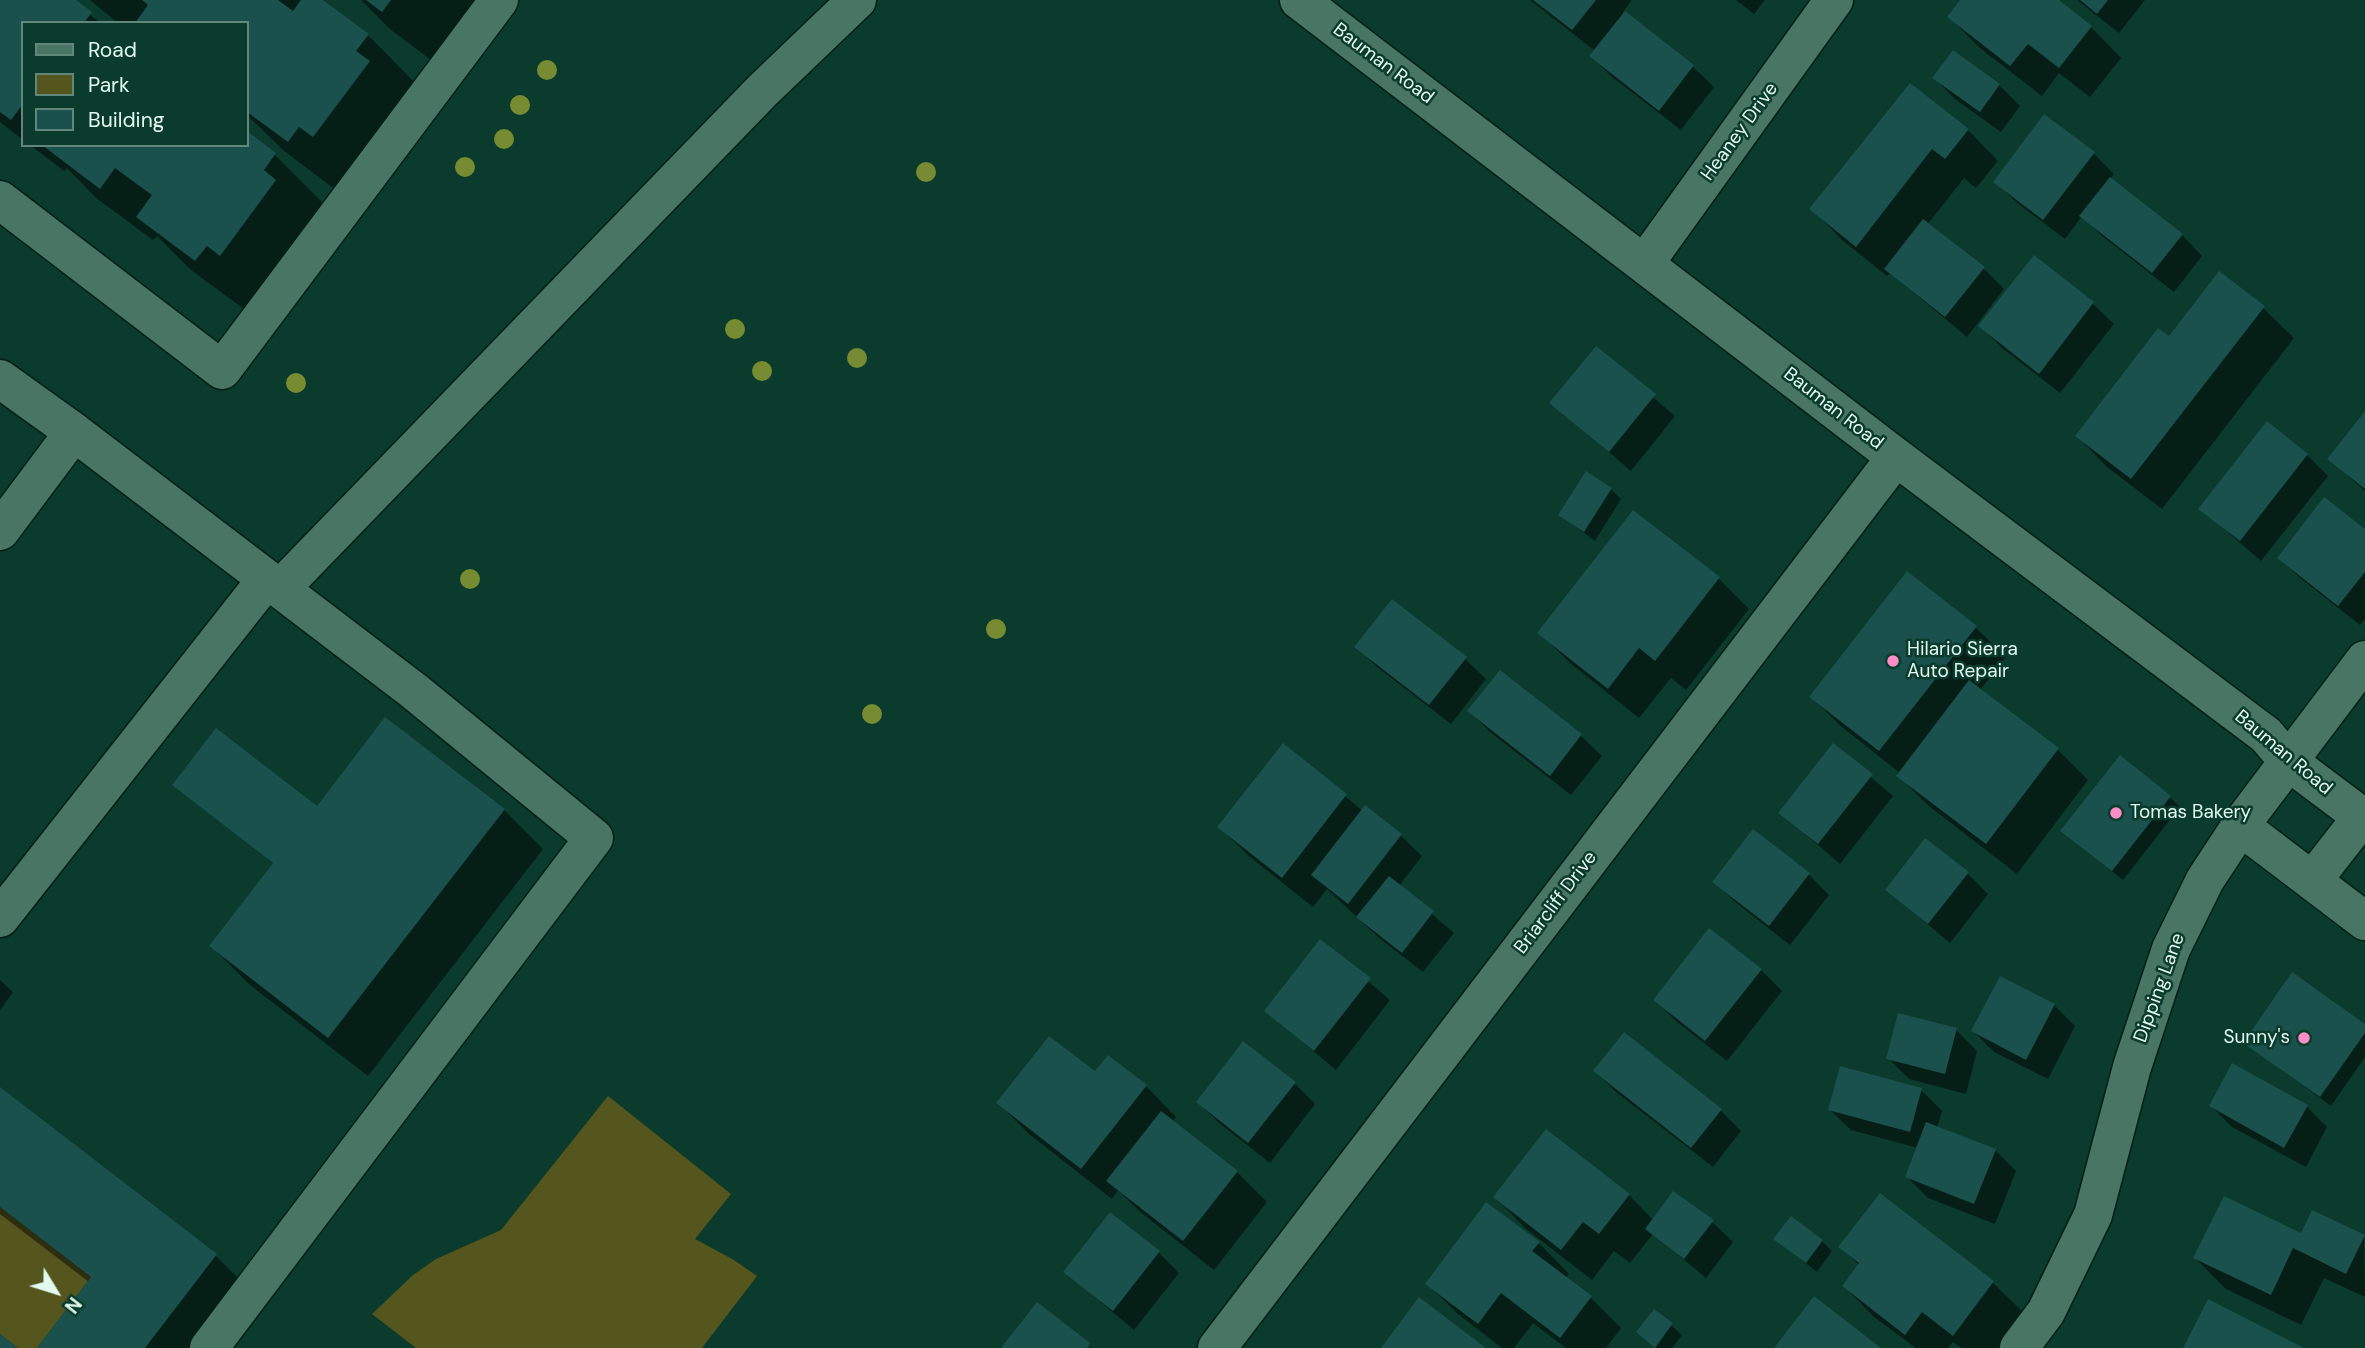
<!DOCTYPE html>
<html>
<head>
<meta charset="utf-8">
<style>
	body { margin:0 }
	#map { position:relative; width:2365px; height:1348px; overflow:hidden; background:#0a3b2c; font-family:"DM Sans",sans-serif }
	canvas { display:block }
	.legend { position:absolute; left:21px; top:21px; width:228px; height:126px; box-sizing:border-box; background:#0a3b2c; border:2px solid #60877a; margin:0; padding:9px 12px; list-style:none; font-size:21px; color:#e1f9ef }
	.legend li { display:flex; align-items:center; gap:14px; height:35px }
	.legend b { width:35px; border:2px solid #60877a }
	.north { position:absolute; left:21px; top:1257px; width:70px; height:70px; -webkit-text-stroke:5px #0a3b2c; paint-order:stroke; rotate:128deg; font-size:19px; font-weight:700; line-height:28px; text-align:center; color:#e1f9ef }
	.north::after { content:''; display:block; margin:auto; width:24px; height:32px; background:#e1f9ef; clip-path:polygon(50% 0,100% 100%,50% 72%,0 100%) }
</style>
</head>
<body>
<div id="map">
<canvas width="2365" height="1348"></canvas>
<ul class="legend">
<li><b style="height:9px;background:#487564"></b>Road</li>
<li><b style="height:19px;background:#55551e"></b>Park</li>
<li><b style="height:19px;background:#1a514d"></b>Building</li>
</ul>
<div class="north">N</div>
</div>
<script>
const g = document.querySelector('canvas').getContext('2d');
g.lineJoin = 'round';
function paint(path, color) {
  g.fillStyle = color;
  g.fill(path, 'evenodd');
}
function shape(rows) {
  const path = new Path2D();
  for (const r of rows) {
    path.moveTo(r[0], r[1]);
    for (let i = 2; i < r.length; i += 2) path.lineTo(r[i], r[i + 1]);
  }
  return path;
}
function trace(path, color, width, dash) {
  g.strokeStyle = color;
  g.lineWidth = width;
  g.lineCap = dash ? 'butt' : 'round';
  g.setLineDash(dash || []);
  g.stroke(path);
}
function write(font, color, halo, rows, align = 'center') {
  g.font = font + ' "DM Sans",sans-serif';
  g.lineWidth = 5;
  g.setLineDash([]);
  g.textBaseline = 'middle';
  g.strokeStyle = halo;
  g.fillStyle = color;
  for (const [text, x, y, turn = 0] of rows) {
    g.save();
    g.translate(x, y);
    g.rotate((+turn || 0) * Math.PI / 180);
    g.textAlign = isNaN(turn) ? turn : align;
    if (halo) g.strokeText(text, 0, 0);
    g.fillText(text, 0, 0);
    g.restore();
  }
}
paint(shape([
	[608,1096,731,1194,695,1239,734,1260,757,1276,702,1348,416,1348,372,1314,413,1275,436,1259,501,1230],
	[0,1207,91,1277,37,1348,18,1348,0,1334]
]), '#55551e');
paint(shape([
	[0,0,73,0,100,23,23,23,23,140,0,122],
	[90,0,320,0,368,35,420,88,341,194,283,150,249,117,247,120,247,23,118,23],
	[361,0,485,0,435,63,391,30],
	[1530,0,1632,0,1623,12,1693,67,1714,87,1681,130,1612,77,1591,56,1595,51],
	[1736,0,1765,0,1754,14],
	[1963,0,2056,0,2091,27,2121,58,2090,97,2059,73,2042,96,1980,48,1949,17],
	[2077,0,2145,0,2119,33],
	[1934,78,1999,85,2020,106,2001,132,1955,99],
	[1968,130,1998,161,1976,188,1964,178,1927,225,1983,268,2004,289,1967,337,1890,273,1887,276,1842,240,1812,209],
	[247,133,275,155,327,207,248,312,191,270,157,236,153,240,95,197,67,168,64,171,30,145,247,145],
	[2093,153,2114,174,2110,179,2182,235,2202,256,2174,292,2102,236,2082,216,2065,239,2016,202,1995,181],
	[2034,257,2093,304,2114,324,2060,393,2001,347,1980,326],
	[2263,308,2294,338,2162,509,2107,467,2077,436,2169,339],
	[1596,349,1675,416,1631,471,1552,403],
	[2365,413,2365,491,2329,459],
	[2307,455,2328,476,2261,561,2201,509],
	[1611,489,1621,499,1595,541,1560,515],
	[1634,512,1719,579,1749,609,1686,690,1671,678,1639,718,1570,663,1540,633],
	[2365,531,2365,619,2360,625,2300,578,2279,558],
	[1975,627,2006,657,1980,690,2058,750,2088,780,2017,874,1929,806,1898,776,1900,773,1842,727,1811,697],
	[1357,647,1465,659,1486,679,1451,724,1377,667],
	[1500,672,1581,736,1602,756,1571,795,1490,732,1469,711],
	[1283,745,1363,811,1366,808,1401,836,1422,856,1399,886,1454,933,1423,972,1379,938,1327,889,1313,907,1250,857,1219,827],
	[1833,745,1893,796,1840,864,1781,813],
	[174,785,317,808,504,810,543,849,368,1076,250,985,211,946,274,864],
	[2170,797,2180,807,2123,880,2063,831],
	[1968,874,1988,894,1950,943,1887,890],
	[1809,875,1829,895,1790,945,1735,902,1715,882],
	[1321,941,1390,1000,1336,1070,1266,1011],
	[1761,970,1782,991,1727,1061,1676,1021,1655,1000],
	[0,980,13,992,0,1010],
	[2054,1005,2075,1026,2048,1079,1994,1052,1973,1031],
	[2365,1026,2365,1057,2331,1106,2245,1043],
	[1956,1030,1977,1051,1966,1094,1909,1079,1888,1058],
	[1244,1044,1295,1084,1315,1104,1270,1163,1219,1123,1198,1102],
	[1595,1071,1720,1110,1741,1131,1713,1167,1616,1092],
	[1095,1074,1146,1086,1176,1117,1172,1122,1237,1172,1267,1202,1214,1270,1139,1211,1118,1190,1112,1199,1029,1134,998,1103],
	[0,1090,216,1256,255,1295,214,1348,39,1348,89,1282,0,1214],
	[1921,1090,1942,1111,1937,1128,1995,1150,2016,1171,1995,1224,1928,1198,1907,1177,1918,1148,1851,1130,1830,1110],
	[2211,1106,2307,1107,2327,1127,2306,1167,2232,1127],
	[1629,1195,1653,1220,1712,1222,1733,1242,1706,1278,1653,1234,1630,1263,1614,1251,1592,1280,1525,1228,1495,1197],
	[1880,1195,1993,1283,2024,1313,1997,1348,1962,1348,1953,1342,1948,1348,1916,1348,1874,1317,1844,1286,1860,1266,1841,1247],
	[2302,1236,2364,1236,2365,1297,2324,1278,2301,1325,2226,1289,2195,1258],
	[1775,1239,1822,1241,1832,1251,1817,1272],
	[1539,1243,1569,1274,1565,1279,1591,1298,1621,1328,1606,1348,1566,1348,1533,1323,1514,1348,1502,1348,1458,1314,1427,1284],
	[1158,1252,1179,1273,1134,1330,1065,1272],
	[1655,1311,1682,1335,1672,1348,1656,1348,1638,1332]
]), '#0007');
paint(shape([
	[0,0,76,0,92,12,84,23,23,23,23,104,11,120,0,112],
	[142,0,278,0,293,11,301,0,323,0,369,34,356,51,370,61,313,137,299,127,288,142,247,112,247,23,135,23,148,5],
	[366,0,391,0,382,12],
	[1533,0,1596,0,1572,30],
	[1960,0,2059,0,2092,26,2059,68,2028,44,2010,66,1947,17],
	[2080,0,2108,0,2097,14],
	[1625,11,1694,65,1659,111,1589,56],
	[1953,50,2000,84,1980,112,1932,78],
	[1910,83,1969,129,1945,159,1932,149,1856,247,1809,209],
	[2044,114,2095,152,2043,220,1993,182],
	[247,131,276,153,264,170,276,180,220,256,207,246,195,261,136,217,152,195,115,168,100,189,42,145,247,145],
	[2110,177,2183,234,2152,273,2079,216],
	[1923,219,1985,267,1945,317,1884,269],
	[2034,255,2094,302,2039,374,1978,326],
	[2219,271,2265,306,2131,479,2075,436,2158,328,2169,336],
	[1596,346,1656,394,1609,452,1549,403],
	[2365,411,2365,489,2327,459],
	[2267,421,2308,454,2240,541,2198,509],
	[1586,471,1612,488,1584,532,1558,515],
	[2324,497,2365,529,2365,572,2338,606,2277,558],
	[1633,510,1720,577,1655,661,1639,648,1608,689,1537,633],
	[1907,571,1977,626,1879,751,1809,697],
	[1392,599,1467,657,1429,705,1354,647],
	[1500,670,1582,734,1550,776,1467,711],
	[1969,680,2059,748,1986,844,1896,776],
	[385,717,505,809,328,1038,209,946,273,863,172,785,216,728,317,806],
	[1283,743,1347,794,1282,878,1217,827],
	[1833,743,1873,774,1818,844,1778,813],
	[2120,755,2171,796,2112,871,2060,831],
	[1365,805,1402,834,1348,904,1311,875],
	[1753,829,1810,873,1769,926,1712,882],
	[1925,838,1969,872,1928,924,1885,890],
	[1389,876,1434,911,1402,953,1356,917],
	[1709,928,1762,969,1705,1041,1653,1000],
	[1320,939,1371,978,1314,1051,1264,1011],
	[2292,972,2365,1024,2365,1033,2320,1097,2243,1043],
	[2000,976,2055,1004,2026,1060,1971,1031],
	[1898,1013,1957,1028,1945,1074,1886,1059],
	[1624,1032,1722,1109,1691,1148,1593,1071],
	[1049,1036,1095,1071,1108,1055,1147,1085,1081,1169,996,1103],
	[1243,1041,1296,1082,1248,1143,1196,1102],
	[2232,1063,2308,1105,2284,1148,2209,1106],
	[1840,1066,1922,1088,1910,1132,1828,1110],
	[0,1087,217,1254,145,1348,37,1348,91,1277,0,1207],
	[1161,1111,1238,1171,1183,1241,1106,1181],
	[1926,1122,1996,1149,1974,1204,1905,1177],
	[1546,1129,1630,1194,1599,1234,1583,1222,1561,1250,1493,1197],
	[1673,1191,1714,1220,1684,1259,1645,1229],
	[1880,1193,1994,1281,1953,1336,1922,1312,1905,1335,1842,1286,1859,1263,1838,1247],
	[2224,1196,2301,1233,2312,1210,2365,1235,2346,1274,2293,1248,2271,1295,2193,1258],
	[1486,1202,1540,1242,1532,1251,1592,1296,1560,1338,1501,1293,1478,1324,1425,1284],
	[1110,1212,1160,1251,1113,1311,1063,1272],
	[1791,1216,1823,1240,1806,1263,1773,1239],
	[1814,1296,1881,1348,1774,1348],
	[1419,1297,1486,1348,1381,1348],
	[2208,1299,2304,1348,2183,1348],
	[1037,1302,1090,1343,1087,1348,1001,1348],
	[1654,1309,1673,1323,1655,1348,1636,1332],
	[0,1334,18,1348,0,1348]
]), '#1a514d');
const minor = shape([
	[1299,0,1896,457,2266,735,2289,762,2365,819],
	[0,200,222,370,499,0],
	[1645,263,1834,0],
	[0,379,74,432,414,691,594,838,209,1348],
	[0,531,74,432],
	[280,589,762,91,857,0],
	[2240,826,2365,921],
	[2312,881,2362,817],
	[0,918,266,580],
	[1217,1348,1896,457],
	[2019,1348,2046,1312,2093,1215,2132,1067,2171,949,2205,880,2245,819,2365,660]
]);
trace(minor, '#002016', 41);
trace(minor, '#487564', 38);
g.fillStyle = '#768b32';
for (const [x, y] of [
	[547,70],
	[520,105],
	[504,139],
	[465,167],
	[926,172],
	[735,329],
	[857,358],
	[762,371],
	[296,383],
	[470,579],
	[996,629],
	[872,714]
]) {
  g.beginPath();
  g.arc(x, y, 10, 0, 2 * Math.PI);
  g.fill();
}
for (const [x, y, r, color] of [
	[1893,661,7,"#fa8fc7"],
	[2116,813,7,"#fa8fc7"],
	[2304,1038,7,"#fa8fc7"]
]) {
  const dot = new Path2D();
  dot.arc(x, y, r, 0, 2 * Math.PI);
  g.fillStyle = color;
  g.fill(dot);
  trace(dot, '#0a3b2c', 2.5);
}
write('19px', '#e1f9ef', '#0a3b2c', [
	["Bauman Road",1383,64,37],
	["Heaney Drive",1740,132,-54],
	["Bauman Road",1833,409,38],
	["Bauman Road",2283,753,40],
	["Briarcliff Drive",1556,903,-53],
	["Dipping Lane",2160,988,-70]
]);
write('19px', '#e1f9ef', '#0a3b2c', [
	["Hilario Sierra",1907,650],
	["Auto Repair",1907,672],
	["Tomas Bakery",2130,813],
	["Sunny's",2290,1038,"right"]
], 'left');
</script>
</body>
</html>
